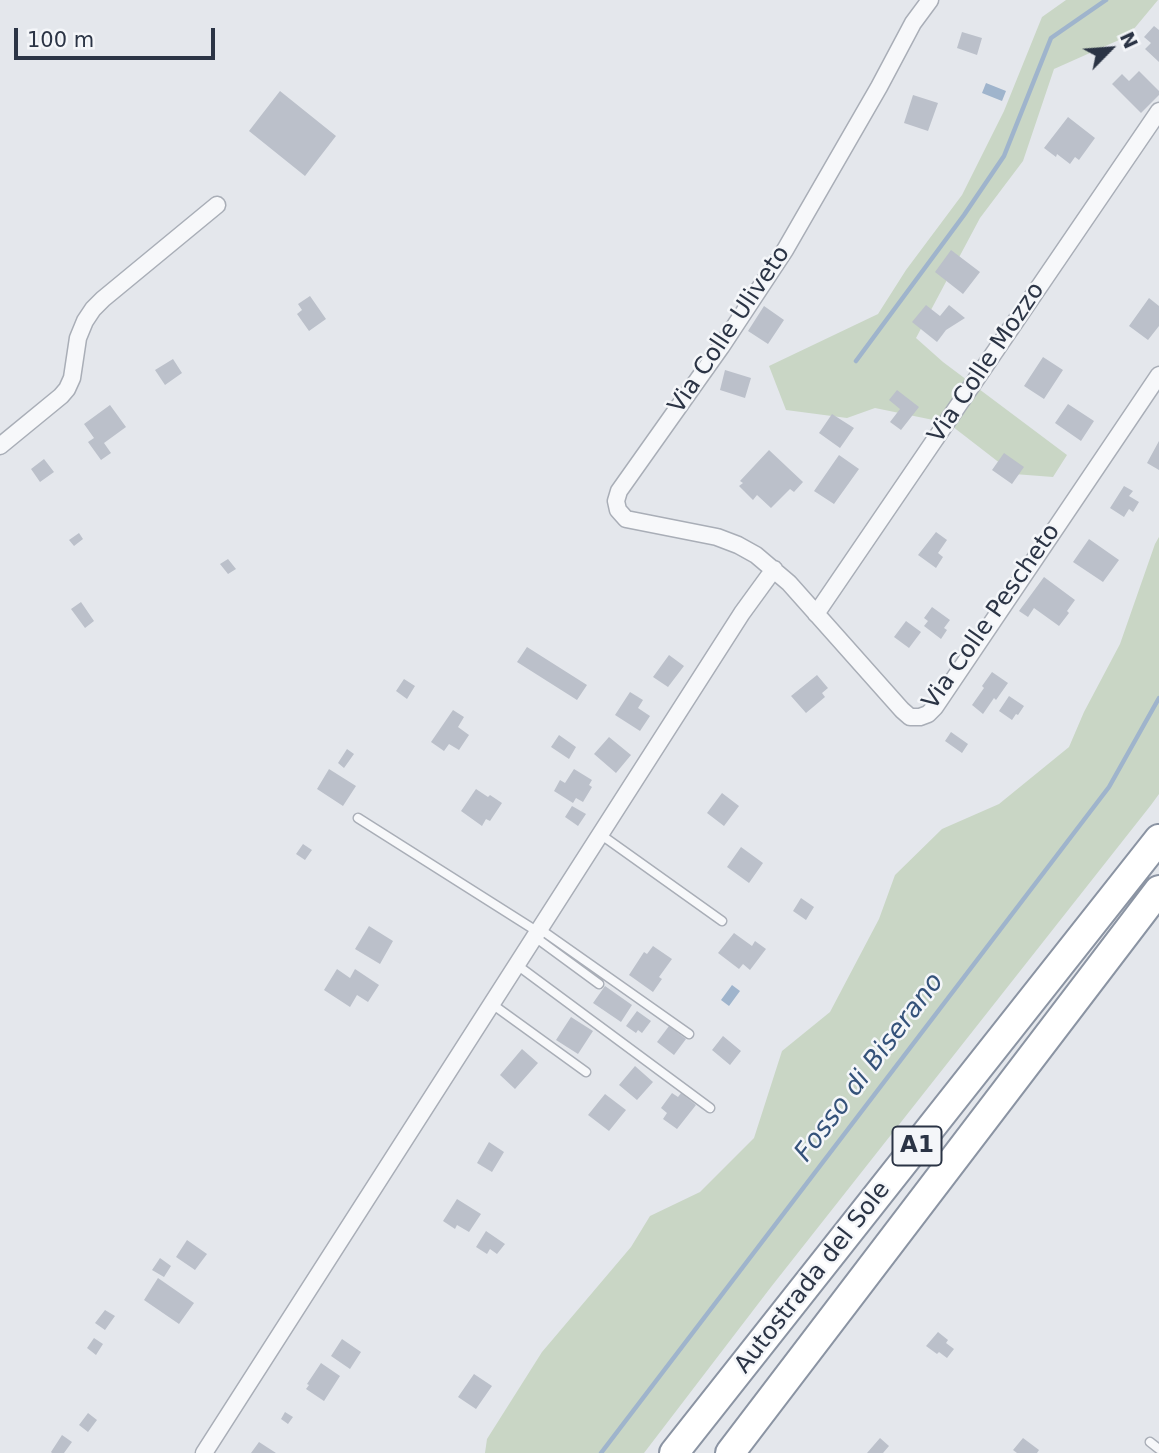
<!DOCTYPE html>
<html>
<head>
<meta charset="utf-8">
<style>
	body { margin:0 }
	#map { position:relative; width:1159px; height:1453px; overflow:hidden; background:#e4e7ec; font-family:"DejaVu Sans",sans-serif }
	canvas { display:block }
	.north { position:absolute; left:1075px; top:14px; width:70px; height:70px; -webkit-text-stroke:5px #f4f6f9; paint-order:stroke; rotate:65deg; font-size:19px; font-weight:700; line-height:28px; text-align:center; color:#2b3445 }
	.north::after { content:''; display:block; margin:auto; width:24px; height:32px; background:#2b3445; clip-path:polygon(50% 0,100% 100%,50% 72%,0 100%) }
	.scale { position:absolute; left:14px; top:28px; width:201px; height:32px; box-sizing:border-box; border:4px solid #2b3445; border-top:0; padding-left:9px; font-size:21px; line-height:24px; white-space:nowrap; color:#2b3445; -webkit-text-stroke:5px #f4f6f9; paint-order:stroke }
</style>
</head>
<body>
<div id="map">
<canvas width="1159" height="1453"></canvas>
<div class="north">N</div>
<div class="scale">100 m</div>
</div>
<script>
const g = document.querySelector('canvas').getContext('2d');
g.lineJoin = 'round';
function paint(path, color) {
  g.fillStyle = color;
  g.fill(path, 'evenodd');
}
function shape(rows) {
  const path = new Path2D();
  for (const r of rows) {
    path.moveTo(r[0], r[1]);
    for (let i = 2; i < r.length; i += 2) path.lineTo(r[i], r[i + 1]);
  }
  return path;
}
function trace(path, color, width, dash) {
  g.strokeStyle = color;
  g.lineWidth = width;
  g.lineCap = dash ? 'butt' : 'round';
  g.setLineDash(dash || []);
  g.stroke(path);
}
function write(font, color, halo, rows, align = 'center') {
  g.font = font + ' "DejaVu Sans",sans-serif';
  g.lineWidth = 5;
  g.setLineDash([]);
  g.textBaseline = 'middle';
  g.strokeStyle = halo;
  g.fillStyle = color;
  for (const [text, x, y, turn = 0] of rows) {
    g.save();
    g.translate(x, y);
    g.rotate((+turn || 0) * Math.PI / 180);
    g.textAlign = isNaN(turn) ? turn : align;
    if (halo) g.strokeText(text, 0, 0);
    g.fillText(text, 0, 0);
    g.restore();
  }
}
paint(shape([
	[1066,0,1158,0,1128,36,1054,69,1023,161,980,218,916,338,943,362,1067,455,1053,477,1014,474,948,423,875,408,847,418,786,410,769,366,878,314,906,270,962,195,1004,111,1042,17],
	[1159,537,1159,794,1151,805,771,1287,644,1453,485,1453,487,1439,542,1352,631,1247,650,1216,700,1192,754,1138,782,1051,830,1012,879,919,895,875,942,829,999,804,1069,747,1084,712,1120,644,1155,544]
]), '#c9d6c5');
paint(shape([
	[986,83,1006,91,1002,101,982,93],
	[732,985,740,991,729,1006,721,1000]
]), '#9fb4cc');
trace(shape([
	[856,361,964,215,1004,156,1051,38,1106,0],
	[601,1453,1109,787,1159,698]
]), '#9fb4cc', 4.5);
paint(shape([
	[1154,26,1159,30,1159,62,1145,49,1151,43,1144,37],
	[962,32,982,38,977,55,957,48],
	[1139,71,1159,91,1159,95,1141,113,1112,84,1122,74,1129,81],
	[280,91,336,136,305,176,249,131],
	[913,95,938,103,928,131,904,123],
	[1068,117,1095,138,1079,160,1075,157,1070,164,1057,154,1056,157,1044,148],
	[951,250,980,272,963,294,935,272],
	[310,296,326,319,309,331,297,314,302,310,298,304],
	[1149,298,1159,306,1159,326,1148,340,1129,326],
	[926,305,940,316,949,305,965,318,946,330,937,342,912,322],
	[764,306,784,320,768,344,748,331],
	[1043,357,1063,370,1044,399,1024,386],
	[173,359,182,373,165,385,155,370],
	[725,370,751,378,745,398,720,390],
	[897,390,919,407,901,430,890,422,900,409,889,400],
	[1068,404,1094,421,1081,441,1055,423],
	[110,405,126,427,104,443,111,453,101,460,88,442,94,438,84,424],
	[832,414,854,428,840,448,819,433],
	[1159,441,1159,470,1147,463],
	[769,450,803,482,794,492,790,489,771,508,757,495,753,500,739,486,743,483,740,481],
	[1004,453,1024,467,1012,484,992,470],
	[839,455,859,469,834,504,814,491],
	[44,459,54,472,40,482,31,469],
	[1124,486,1133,491,1129,496,1139,502,1133,512,1129,509,1124,517,1110,508],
	[936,532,947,540,938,553,943,557,936,568,918,555],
	[79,533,83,539,74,546,69,540],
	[1089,539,1119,560,1103,582,1073,562],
	[228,559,236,569,228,574,220,564],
	[1044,577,1075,600,1067,611,1069,613,1059,626,1034,608,1028,617,1019,611],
	[81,602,94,621,85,628,71,609],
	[932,607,950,620,944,628,947,630,941,639,924,626,928,621,924,618],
	[906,621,921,632,909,648,894,637],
	[527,647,587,685,577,700,517,662],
	[669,655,684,666,668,687,653,677],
	[992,672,1008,683,996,700,994,698,983,714,972,705,984,688,982,686],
	[817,675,828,688,822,693,825,697,806,713,791,696],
	[404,679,415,686,407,699,396,691],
	[630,692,643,700,638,708,650,716,640,731,615,715],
	[1009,696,1024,706,1018,715,1016,714,1012,720,999,711],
	[453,710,464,717,458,727,469,735,459,750,449,744,444,751,431,742],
	[951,732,968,744,962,753,945,741],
	[559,735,576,747,569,759,551,747],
	[609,737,631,755,616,773,594,754],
	[347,749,354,754,344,768,338,763],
	[329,769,356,786,343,806,317,789],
	[574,769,592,780,589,785,592,787,583,802,576,798,573,803,554,791,560,780,565,783],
	[476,789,488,797,490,795,502,803,490,821,486,819,482,826,461,811],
	[722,793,739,806,724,826,707,813],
	[572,806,586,814,578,826,565,817],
	[303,844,312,850,305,860,296,854],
	[741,847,763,863,749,883,727,867],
	[801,898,814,907,806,920,793,911],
	[369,926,393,941,380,964,355,949],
	[734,933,752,946,755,941,766,949,750,970,743,964,739,969,718,953],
	[653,946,672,959,659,977,662,979,653,992,629,975,644,952,647,954],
	[337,969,350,978,355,969,379,985,368,1002,357,995,350,1007,324,990],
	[605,986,632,1005,621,1022,593,1003],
	[637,1011,651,1021,642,1033,638,1030,636,1033,626,1026],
	[571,1017,593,1031,578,1054,556,1040],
	[669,1026,686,1039,674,1055,657,1042],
	[723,1036,741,1051,730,1065,712,1050],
	[522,1049,538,1063,515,1089,500,1075],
	[635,1066,653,1082,637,1100,619,1085],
	[672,1093,678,1097,681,1093,696,1105,677,1129,663,1119,667,1113,661,1108],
	[605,1094,626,1110,609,1131,588,1115],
	[489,1142,504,1152,492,1172,477,1163],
	[457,1199,481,1214,469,1232,457,1225,455,1229,443,1221],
	[486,1231,505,1244,497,1254,490,1249,487,1254,476,1247],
	[187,1240,207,1254,195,1270,176,1257],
	[160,1258,171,1266,164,1277,152,1270],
	[158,1278,194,1303,179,1324,144,1300],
	[105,1310,115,1316,105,1330,95,1323],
	[938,1332,948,1340,946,1343,954,1349,947,1358,939,1352,937,1354,926,1346],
	[94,1338,103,1344,96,1355,87,1348],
	[342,1339,361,1352,350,1369,331,1356],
	[321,1363,340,1376,324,1401,306,1389,309,1385,307,1384],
	[474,1374,492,1386,476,1409,458,1397],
	[285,1412,293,1417,288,1424,281,1419],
	[88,1413,97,1420,88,1432,79,1425],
	[62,1435,72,1442,64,1453,52,1453,51,1452],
	[880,1438,889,1446,883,1453,867,1453],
	[1023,1438,1039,1450,1037,1453,1017,1453,1013,1450],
	[259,1442,276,1453,251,1453]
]), '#bbc0ca');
const service = shape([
	[358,818,538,932],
	[600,834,722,921],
	[540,929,689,1034],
	[535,937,599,984],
	[517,965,710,1108],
	[492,1004,586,1072],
	[1150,1442,1159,1449]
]);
const minor = shape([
	[930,0,913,23,879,87,785,250,721,347,619,491,616,501,618,510,626,519,717,537,738,545,756,555,789,583,902,710,910,717,920,717,928,714,935,707,1159,375],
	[0,446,61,396,67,389,72,378,78,338,85,321,93,309,103,299,217,205],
	[816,614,1159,111],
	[204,1453,742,613,774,569]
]);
const motorway = shape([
	[674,1453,1159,839],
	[730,1453,1159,890]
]);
trace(service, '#a9aeb7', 11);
trace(minor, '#a9aeb7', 19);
trace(motorway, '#8b94a3', 32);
trace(service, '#f7f8fa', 8);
trace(minor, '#f7f8fa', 16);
trace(motorway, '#fff', 28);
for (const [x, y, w] of [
	[917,1146,49]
]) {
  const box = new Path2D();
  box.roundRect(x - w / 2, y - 19.5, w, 39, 5);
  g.fillStyle = '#f4f6f9';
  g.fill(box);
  trace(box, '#2b3445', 2);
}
write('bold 23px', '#2b3445', null, [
	["A1",917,1146]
]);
write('24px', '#2b3445', '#f4f6f9', [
	["Via Colle Uliveto",730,330,-56],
	["Via Colle Mozzo",987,363,-56],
	["Via Colle Pescheto",992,617,-55],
	["Autostrada del Sole",813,1278,-52]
]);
write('italic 26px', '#34527a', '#f4f6f9', [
	["Fosso di Biserano",870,1068,-53]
]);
</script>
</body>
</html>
